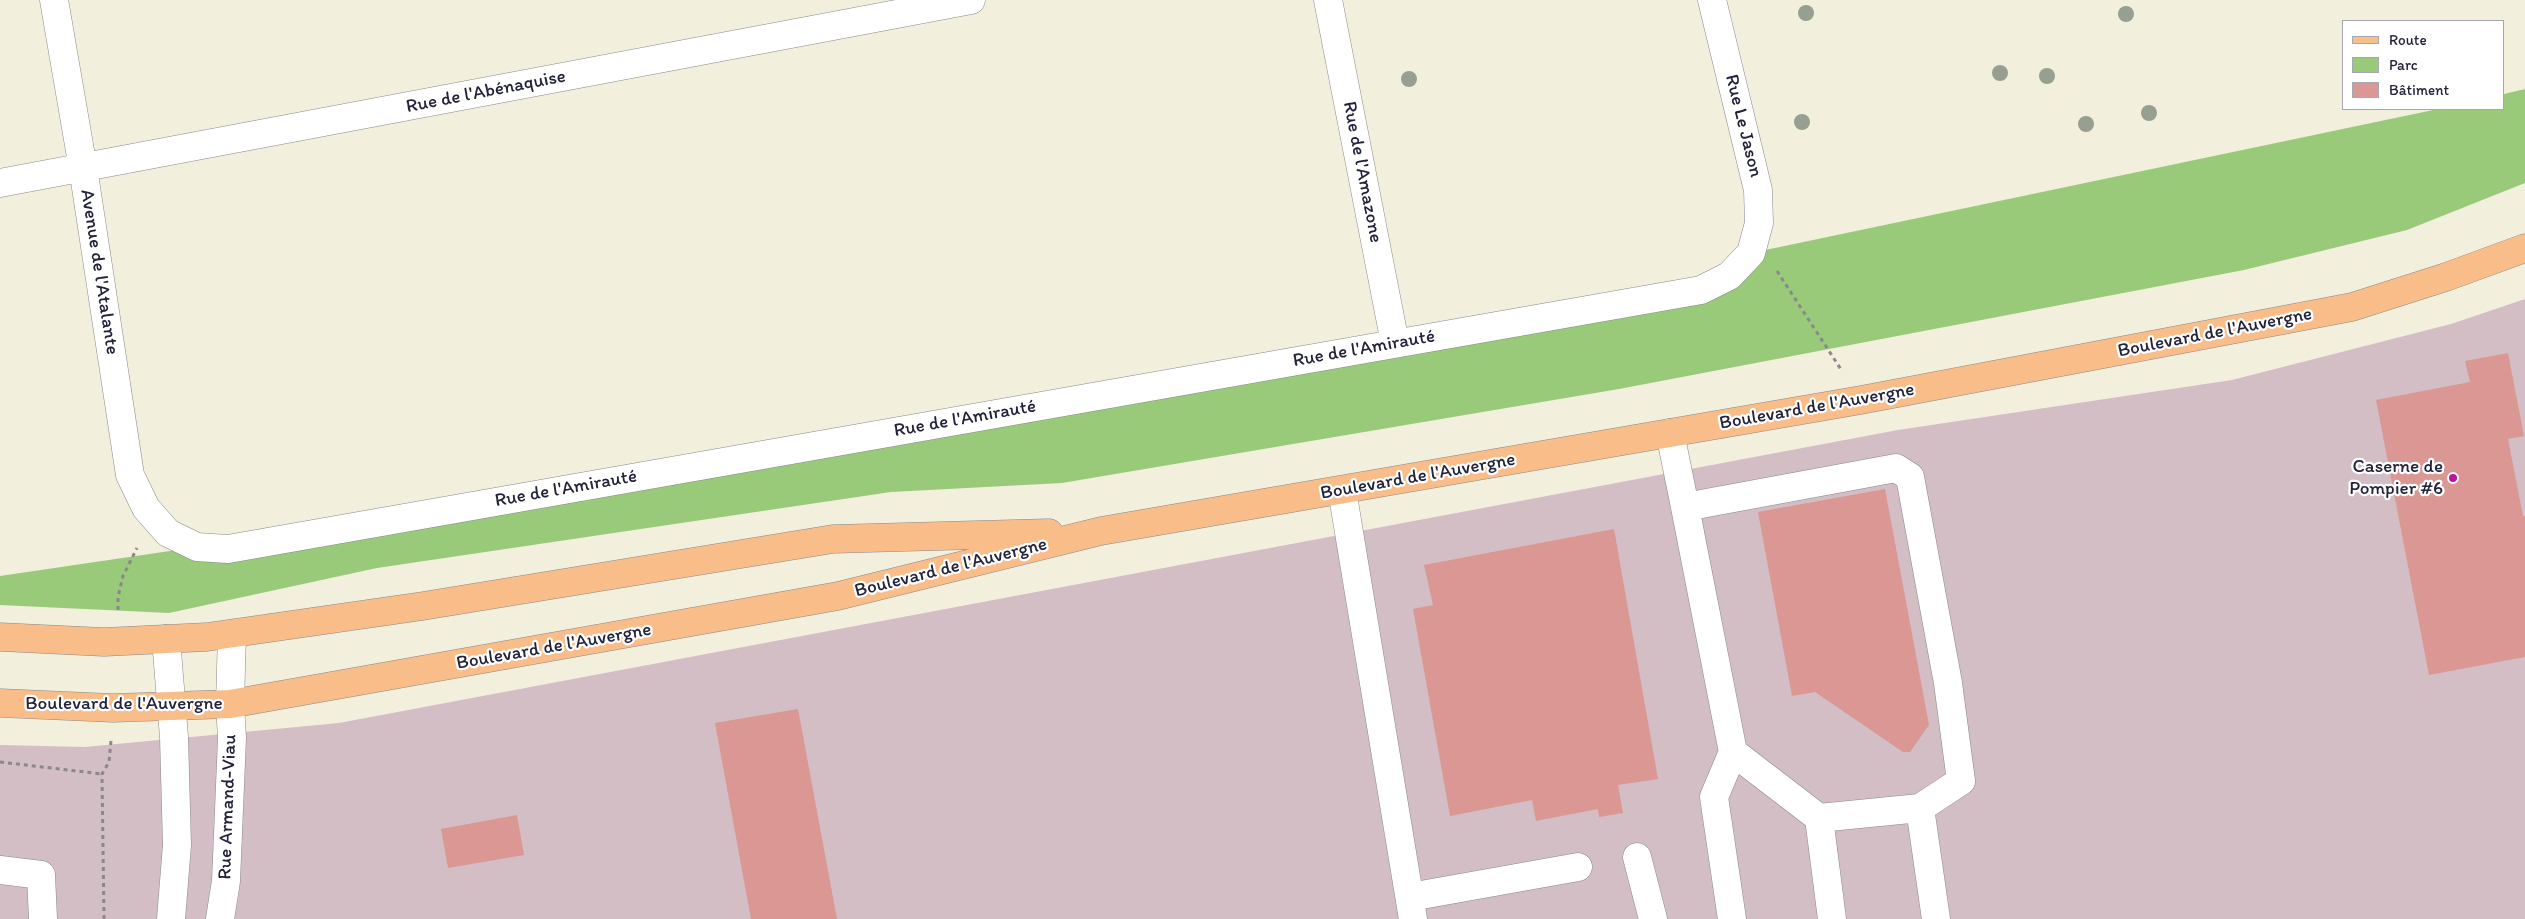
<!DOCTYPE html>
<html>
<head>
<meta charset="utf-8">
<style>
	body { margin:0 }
	#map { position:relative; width:2525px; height:919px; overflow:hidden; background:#f3efdd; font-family:Itim,sans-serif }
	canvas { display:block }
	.legend { position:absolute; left:2342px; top:20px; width:162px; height:90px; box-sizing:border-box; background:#fff; border:1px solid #a7a7b1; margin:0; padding:6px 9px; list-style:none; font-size:15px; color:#22223b }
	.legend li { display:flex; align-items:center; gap:10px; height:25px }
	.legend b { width:25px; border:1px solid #a7a7b1 }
</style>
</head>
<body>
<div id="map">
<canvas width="2525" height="919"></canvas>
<ul class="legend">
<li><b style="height:6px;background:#f8bd89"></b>Route</li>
<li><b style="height:14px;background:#99ca7a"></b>Parc</li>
<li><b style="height:14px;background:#da9794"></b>Bâtiment</li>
</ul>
</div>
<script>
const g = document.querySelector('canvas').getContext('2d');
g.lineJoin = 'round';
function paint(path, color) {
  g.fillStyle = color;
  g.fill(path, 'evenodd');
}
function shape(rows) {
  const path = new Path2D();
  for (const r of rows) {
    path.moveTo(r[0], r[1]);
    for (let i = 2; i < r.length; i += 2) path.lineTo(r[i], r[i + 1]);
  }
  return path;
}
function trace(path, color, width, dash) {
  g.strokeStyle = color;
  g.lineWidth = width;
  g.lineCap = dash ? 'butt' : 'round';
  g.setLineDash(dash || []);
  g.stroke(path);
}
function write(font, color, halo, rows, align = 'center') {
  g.font = font + ' Itim,sans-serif';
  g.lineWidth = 4.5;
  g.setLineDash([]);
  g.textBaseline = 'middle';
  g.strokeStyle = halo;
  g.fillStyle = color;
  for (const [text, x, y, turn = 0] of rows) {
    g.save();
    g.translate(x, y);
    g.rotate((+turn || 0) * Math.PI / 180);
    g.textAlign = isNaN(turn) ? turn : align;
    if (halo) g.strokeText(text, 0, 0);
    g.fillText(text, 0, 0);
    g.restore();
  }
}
paint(shape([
	[2525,299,2525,919,0,919,0,745,85,747,339,723,1898,430,2232,380,2451,324]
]), '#d2bec4');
paint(shape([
	[2525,89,2525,183,2407,230,2244,270,1619,389,1062,483,891,492,377,568,169,613,0,605,0,576,197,547,1701,290,1751,253,2438,109,2504,109,2504,94]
]), '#99ca7a');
paint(shape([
	[2508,353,2524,436,2508,439,2523,516,2525,516,2525,657,2429,675,2376,400,2470,382,2465,361],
	[1885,489,1929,725,1910,752,1903,752,1815,692,1792,696,1758,512],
	[1614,529,1658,779,1618,785,1623,813,1599,817,1598,809,1536,821,1532,800,1450,816,1413,609,1433,605,1424,565],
	[798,709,837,919,751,919,715,723],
	[517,815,524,855,448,868,441,829]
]), '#da9794');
const minor = shape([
	[54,0,83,168,130,475,146,508,168,533,197,547,228,549,1701,290,1729,276,1751,253,1759,223,1758,190,1712,0],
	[1328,0,1395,343],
	[0,183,971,0],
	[1670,433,1685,507,1733,752,1819,818,1920,808,1961,781,1948,683,1910,477,1896,468,1685,507],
	[1342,490,1413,919],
	[166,639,174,737,177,845,171,919],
	[1920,808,1936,919],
	[1819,818,1832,919],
	[1637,857,1653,919],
	[0,870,41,875,43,919],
	[1410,897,1578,867],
	[220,919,226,881,232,738,230,704,232,634],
	[1732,919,1714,797,1733,752]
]);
const major = shape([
	[0,637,104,642,207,637,423,606,833,539,1049,533],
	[0,703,113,708,230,704,838,596,1101,531,1861,400,2352,307,2446,277,2525,248]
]);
trace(minor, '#8a888c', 29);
trace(major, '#8a888c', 29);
trace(shape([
	[1777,271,1842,371],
	[118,610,118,597,123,576,137,548],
	[0,762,102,774],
	[104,919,102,774,109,762,111,741]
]), '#8a888c', 3, [4, 4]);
trace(minor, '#fff', 28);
trace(major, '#f8bd89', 28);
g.fillStyle = '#979f90';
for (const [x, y] of [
	[1806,13],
	[2126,14],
	[2000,73],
	[2047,76],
	[1409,79],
	[2149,113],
	[1802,122],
	[2086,124]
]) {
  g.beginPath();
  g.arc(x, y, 8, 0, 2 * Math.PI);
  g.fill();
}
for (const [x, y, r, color] of [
	[2453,478,5,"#b5179e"]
]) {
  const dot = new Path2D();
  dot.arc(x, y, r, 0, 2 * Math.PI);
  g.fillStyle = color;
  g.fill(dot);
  trace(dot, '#fff', 2);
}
write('19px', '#22223b', '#fff', [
	["Rue de l'Abénaquise",486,92,-11],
	["Rue Le Jason",1743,126,76],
	["Rue de l'Amazone",1362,172,79],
	["Avenue de l'Atalante",99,272,81],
	["Boulevard de l'Auvergne",2215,333,-11],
	["Rue de l'Amirauté",1364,349,-10],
	["Boulevard de l'Auvergne",1817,407,-10],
	["Rue de l'Amirauté",965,419,-10],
	["Boulevard de l'Auvergne",1418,477,-10],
	["Rue de l'Amirauté",566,489,-10],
	["Boulevard de l'Auvergne",951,568,-14],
	["Boulevard de l'Auvergne",554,647,-10],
	["Boulevard de l'Auvergne",124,704],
	["Rue Armand-Viau",228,807,-88]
]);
write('19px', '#22223b', '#fff', [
	["Caserne de",2443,467],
	["Pompier #6",2443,489]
], 'right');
</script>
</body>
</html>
